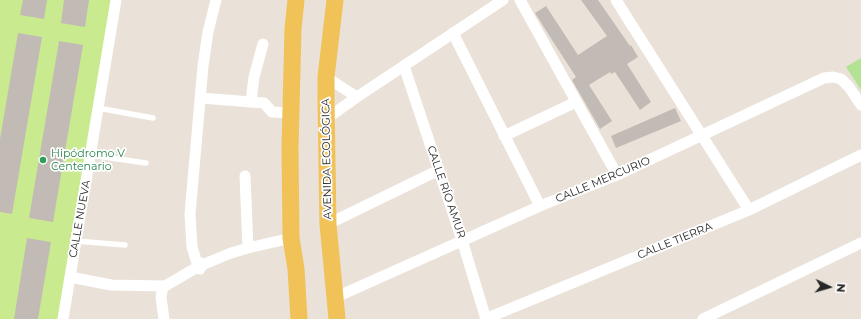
<!DOCTYPE html>
<html>
<head>
<meta charset="utf-8">
<style>
	body { margin:0 }
	#map { position:relative; width:861px; height:319px; overflow:hidden; background:#eae1d8; font-family:Montserrat,sans-serif }
	canvas { display:block }
	.north { position:absolute; left:809px; top:267px; width:40px; height:40px; -webkit-text-stroke:3px #fff; paint-order:stroke; rotate:95deg; font-size:11px; font-weight:700; line-height:16px; text-align:center; color:#272727 }
	.north::after { content:''; display:block; margin:auto; width:14px; height:18px; background:#272727; clip-path:polygon(50% 0,100% 100%,50% 72%,0 100%) }
</style>
</head>
<body>
<div id="map">
<canvas width="861" height="319"></canvas>
<div class="north">N</div>
</div>
<script>
const g = document.querySelector('canvas').getContext('2d');
g.lineJoin = 'round';
function paint(path, color) {
  g.fillStyle = color;
  g.fill(path, 'evenodd');
}
function shape(rows) {
  const path = new Path2D();
  for (const r of rows) {
    path.moveTo(r[0], r[1]);
    for (let i = 2; i < r.length; i += 2) path.lineTo(r[i], r[i + 1]);
  }
  return path;
}
function trace(path, color, width, dash) {
  g.strokeStyle = color;
  g.lineWidth = width;
  g.lineCap = dash ? 'butt' : 'round';
  g.setLineDash(dash || []);
  g.stroke(path);
}
function write(font, color, halo, rows, align = 'center') {
  g.font = font + ' Montserrat,sans-serif';
  g.lineWidth = 3.5;
  g.setLineDash([]);
  g.textBaseline = 'middle';
  g.strokeStyle = halo;
  g.fillStyle = color;
  for (const [text, x, y, turn = 0] of rows) {
    g.save();
    g.translate(x, y);
    g.rotate((+turn || 0) * Math.PI / 180);
    g.textAlign = isNaN(turn) ? turn : align;
    if (halo) g.strokeText(text, 0, 0);
    g.fillText(text, 0, 0);
    g.restore();
  }
}
paint(shape([
	[861,58,861,90,846,67]
]), '#b4e293');
paint(shape([
	[0,0,111,0,60,319,0,319]
]), '#c9ea8f');
paint(shape([
	[23,0,47,0,44,19,20,15],
	[64,0,89,0,85,27,61,23],
	[581,0,598,0,630,46,631,45,638,57,627,64,651,102,640,110,615,72,611,74,610,72,589,85,612,121,600,129,572,80,576,77,552,40,535,13,546,6,578,55,607,36],
	[18,33,42,37,12,214,0,212,0,139],
	[59,41,83,45,53,222,29,218],
	[675,108,681,121,616,148,611,136],
	[27,238,51,242,38,319,14,319]
]), '#c2bbb5');
trace(shape([
	[98,108,153,118],
	[90,155,146,163],
	[76,241,125,245]
]), '#fff', 5.5);
trace(shape([
	[520,0,617,175],
	[616,0,749,210],
	[453,33,540,206],
	[404,66,462,240,486,319],
	[326,77,357,97],
	[201,98,264,103,272,112,290,113],
	[251,102,254,77,263,44],
	[326,119,357,97,503,0],
	[504,136,576,102],
	[245,176,248,248],
	[328,224,439,170],
	[197,263,192,247,190,214,203,66,208,32,216,0],
	[202,265,231,253,248,248,291,238],
	[70,277,111,285,165,286],
	[334,298,540,206,617,175,824,78,833,77,841,79,849,87,861,105],
	[63,319,116,0],
	[164,319,161,297,162,290,165,286,196,268,200,269,202,265,201,263],
	[485,319,749,210,861,155],
	[703,319,861,243]
]), '#fff', 11);
trace(shape([
	[296,0,293,29,290,148,291,238,296,269,299,319],
	[335,0,326,77,326,100,328,224,337,319]
]), '#f0c257', 17);
for (const [x, y, r, color] of [
	[43,160,4,"#2e9e5b"]
]) {
  const dot = new Path2D();
  dot.arc(x, y, r, 0, 2 * Math.PI);
  g.fillStyle = color;
  g.fill(dot);
  trace(dot, '#fff', 1.5);
}
write('11px', '#27864d', '#fff', [
	["Hipódromo V",51,154],
	["Centenario",51,167]
], 'left');
write('11px', '#272727', '#fff', [
	["AVENIDA ECOLÓGICA",327,159,-91],
	["CALLE MERCURIO",603,180,-23],
	["CALLE RÍO AMUR",446,192,71],
	["CALLE NUEVA",80,219,-80],
	["CALLE TIERRA",675,241,-22]
]);
</script>
</body>
</html>
